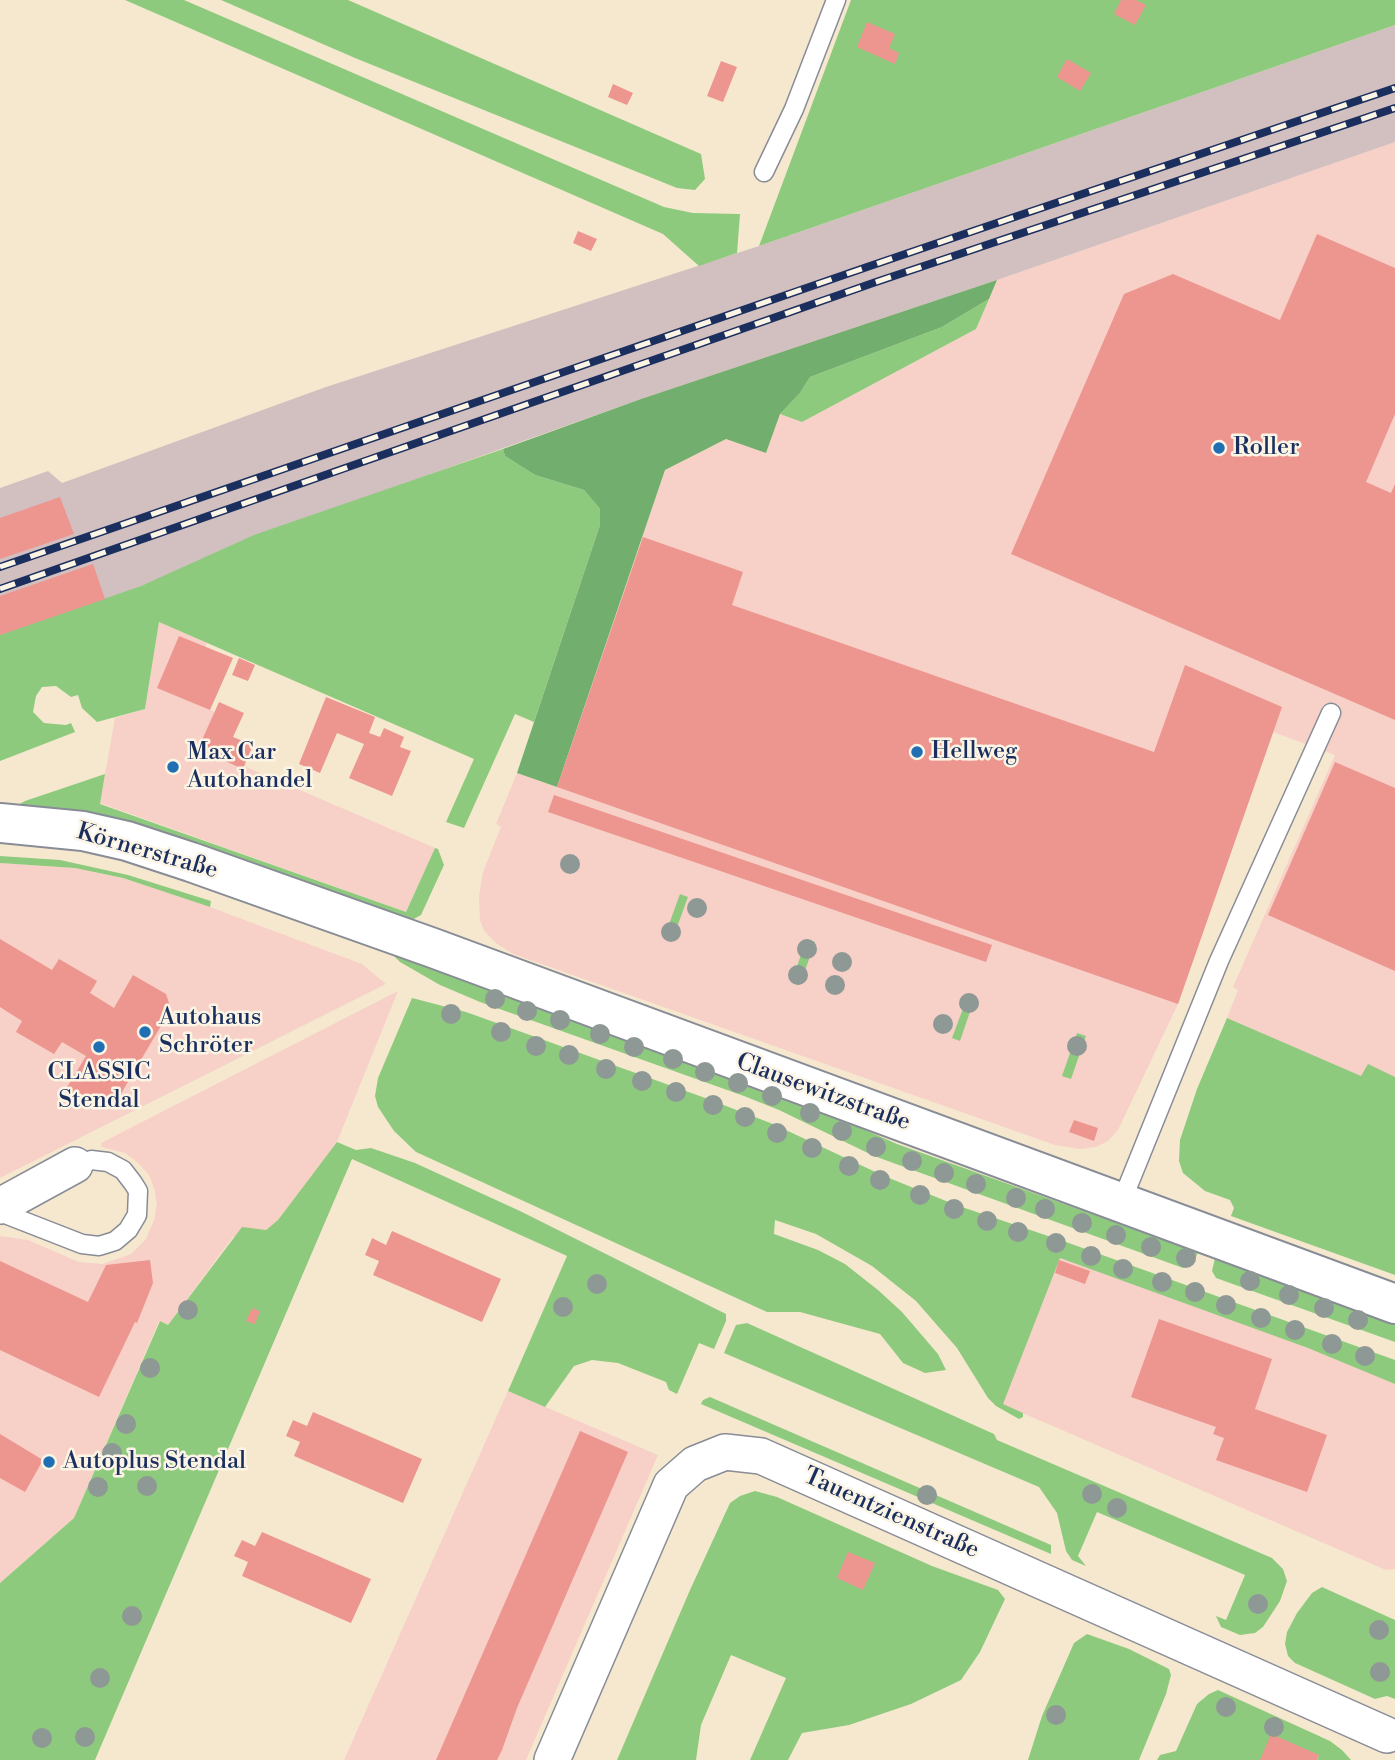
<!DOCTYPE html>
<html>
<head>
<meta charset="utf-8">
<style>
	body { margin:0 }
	canvas { display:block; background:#f6e8cf }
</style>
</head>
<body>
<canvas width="1395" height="1760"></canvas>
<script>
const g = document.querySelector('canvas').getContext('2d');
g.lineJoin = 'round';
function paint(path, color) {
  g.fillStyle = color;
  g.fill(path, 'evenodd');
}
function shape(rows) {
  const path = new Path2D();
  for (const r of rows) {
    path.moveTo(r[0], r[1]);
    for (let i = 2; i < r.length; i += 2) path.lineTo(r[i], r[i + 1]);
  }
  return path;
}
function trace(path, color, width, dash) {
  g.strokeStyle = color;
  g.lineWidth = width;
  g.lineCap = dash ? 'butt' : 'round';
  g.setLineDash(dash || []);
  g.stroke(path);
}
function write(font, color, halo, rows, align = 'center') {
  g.font = font + ' "Libre Bodoni",serif';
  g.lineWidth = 5;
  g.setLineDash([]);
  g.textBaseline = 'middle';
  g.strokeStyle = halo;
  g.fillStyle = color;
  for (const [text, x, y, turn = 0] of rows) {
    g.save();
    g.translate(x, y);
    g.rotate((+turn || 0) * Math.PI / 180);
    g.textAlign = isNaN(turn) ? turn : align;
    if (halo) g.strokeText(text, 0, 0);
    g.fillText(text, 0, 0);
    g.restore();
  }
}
paint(shape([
	[1395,142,1395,1077,1368,1065,1361,1077,1227,1018,1238,990,1233,987,1335,755,1273,732,1178,1004,1118,1130,1108,1141,1096,1147,1080,1149,1055,1145,513,954,497,944,484,931,480,920,479,896,483,872,501,827,496,824,517,773,557,787,665,470,726,439,766,453,780,414,802,422,976,329,997,280],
	[159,622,207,643,183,698,215,712,199,749,242,768,244,766,435,848,406,912,100,803,115,718,145,709],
	[0,863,75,868,123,878,210,907,362,964,386,984,0,1178],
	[398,991,337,1142,278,1220,266,1230,233,1237,168,1325,159,1321,74,1518,0,1583,0,1236,28,1240,79,1262,103,1264,131,1254,146,1239,154,1220,157,1204,154,1188,149,1175,137,1162,125,1153,102,1147,101,1143],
	[1059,1255,1395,1374,1395,1569,1386,1570,997,1402],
	[508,1391,658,1455,526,1760,344,1760]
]), '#f7d1c8');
paint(shape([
	[1395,25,1395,142,997,280,641,399,344,505,141,586,0,647,0,488,48,471,62,483,323,388,759,246]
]), '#d2bfc0');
paint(shape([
	[125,0,184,0,664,207,693,213,740,214,737,253,699,266,663,234],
	[221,0,348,0,701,154,705,179,695,190,677,188,355,58],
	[851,0,1395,0,1395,25,759,246],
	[989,299,976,329,802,422,780,414,800,393,810,377,942,327],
	[503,449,505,456,535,475,584,490,600,509,600,525,534,722,515,714,464,828,446,822,474,759,159,622,145,709,97,722,82,708,78,695,71,697,56,686,42,687,36,696,33,712,44,723,66,725,71,723,75,732,0,761,0,635,141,586,254,535],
	[105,774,100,804,406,912,435,848,438,849,444,865,421,915,412,920,396,919,14,807,25,801],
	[0,856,60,860,128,875,211,901,210,907,123,878,75,868,0,863],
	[680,894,688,897,672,941,664,938],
	[806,939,815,942,800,985,792,982],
	[386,948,845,1121,897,1144,1198,1252,1194,1262,1183,1268,874,1156,779,1110,744,1096,480,1002,440,985,400,962],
	[968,995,975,997,960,1041,952,1038],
	[412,998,466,1012,708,1099,773,1124,884,1176,956,1205,1066,1242,1395,1360,1395,1384,1308,1348,1060,1258,1003,1404,1023,1413,1023,1417,1019,1419,996,1406,988,1398,957,1348,916,1301,872,1266,816,1234,775,1220,774,1234,818,1250,845,1264,878,1290,902,1312,938,1354,946,1370,925,1373,903,1363,880,1334,800,1312,767,1312,416,1152,394,1131,378,1107,375,1096,378,1078],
	[1227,1018,1361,1076,1368,1064,1395,1077,1395,1275,1231,1216,1234,1208,1230,1200,1205,1191,1183,1173,1179,1161,1180,1140,1197,1089],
	[1077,1033,1086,1036,1071,1079,1062,1076],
	[337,1142,356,1150,371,1148,415,1163,520,1211,726,1314,726,1321,714,1349,699,1343,677,1394,669,1390,666,1382,618,1363,592,1360,574,1366,545,1407,508,1391,567,1256,352,1159,95,1760,0,1760,0,1583,74,1518,160,1321,168,1325,242,1227,266,1230,278,1220],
	[1215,1258,1395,1322,1395,1342,1216,1278,1212,1271],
	[747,1323,994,1434,997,1440,1272,1558,1283,1569,1287,1581,1280,1601,1263,1627,1255,1633,1240,1635,1221,1627,1216,1616,1226,1620,1245,1575,1097,1512,1078,1556,1086,1566,1072,1560,1066,1551,1057,1513,1039,1487,724,1353,736,1325],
	[710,1397,1051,1545,1051,1554,701,1404,703,1400],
	[755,1491,777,1497,932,1566,998,1590,1005,1599,980,1652,961,1680,911,1704,849,1725,802,1733,788,1760,750,1760,786,1678,731,1655,701,1725,696,1760,617,1760,690,1590,730,1503,740,1496],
	[1322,1587,1395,1620,1395,1699,1387,1696,1375,1699,1295,1663,1288,1656,1285,1644,1287,1632,1297,1613,1312,1593],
	[1087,1634,1129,1649,1169,1669,1171,1675,1166,1694,1139,1760,1028,1760,1042,1716,1074,1643],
	[1218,1690,1330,1741,1342,1750,1351,1760,1317,1760,1319,1755,1260,1760,1157,1760,1160,1755,1176,1751,1197,1704,1209,1694]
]), '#8eca7e');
paint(shape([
	[997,280,989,299,942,327,810,377,800,393,780,414,766,453,726,439,665,470,557,787,517,773,600,525,600,509,584,490,535,475,505,456,503,449,641,399]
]), '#72ae6d');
paint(shape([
	[1121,0,1136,0,1146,5,1135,25,1114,14],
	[867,22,895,34,889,48,899,53,895,64,857,47],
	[1067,59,1091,73,1080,91,1057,77],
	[721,61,737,67,723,102,707,96],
	[613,84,633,93,627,105,608,97],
	[578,231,597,239,591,251,573,243],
	[1317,234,1395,268,1395,414,1366,482,1391,493,1395,484,1395,720,1011,554,1124,294,1173,274,1280,320],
	[60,497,74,534,0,559,0,518],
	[643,537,743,572,732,605,1154,752,1185,665,1282,707,1178,1004,557,787],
	[93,564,105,599,0,635,0,596],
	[179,636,233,658,210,710,157,688],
	[239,658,255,665,248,681,232,675],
	[326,697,375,717,369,733,380,737,384,728,404,737,400,747,411,751,392,796,349,778,364,744,337,733,320,773,299,764],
	[219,702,244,713,233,737,253,745,243,769,198,749],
	[1335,762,1395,788,1395,971,1268,915],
	[554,795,992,945,986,962,548,812],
	[0,939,52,970,59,959,97,981,90,993,114,1008,133,975,166,994,171,1009,116,1102,98,1108,66,1089,86,1056,62,1042,54,1054,16,1032,22,1021,0,1007],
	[1074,1120,1098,1128,1094,1141,1069,1132],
	[392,1231,501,1279,482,1322,373,1275,379,1261,365,1255,371,1241,372,1238,386,1245],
	[150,1260,153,1283,137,1323,135,1322,99,1397,0,1350,0,1261,88,1302,106,1265],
	[1059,1260,1090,1271,1085,1284,1055,1273],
	[252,1308,260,1311,255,1324,246,1321],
	[1159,1319,1272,1359,1255,1409,1327,1435,1307,1492,1216,1460,1224,1438,1213,1434,1216,1427,1131,1397],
	[313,1412,422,1459,403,1503,294,1456,300,1442,286,1436,293,1420,307,1426],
	[580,1431,628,1452,517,1708,502,1750,497,1760,436,1760],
	[0,1434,43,1460,25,1492,0,1478],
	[262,1532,371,1579,351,1623,242,1576,248,1562,234,1556,242,1540,255,1546],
	[848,1552,875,1563,863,1590,837,1578],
	[1271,1734,1319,1755,1317,1760,1260,1760]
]), '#ed958f');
const service = shape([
	[764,172,794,109,836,0],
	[1121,1203,1219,961,1331,713],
	[0,1212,82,1244,99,1246,115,1241,128,1230,137,1215,138,1191,133,1183,123,1170,108,1162,91,1160,75,1165]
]);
const minor = shape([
	[0,1206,75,1165],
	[552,1760,671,1485,695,1464,725,1452,761,1456,1387,1735]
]);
const tertiary = shape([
	[0,823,83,831,127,841,191,862,433,948,1395,1304]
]);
trace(service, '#888c96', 21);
trace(minor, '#888c96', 38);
trace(tertiary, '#888c96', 42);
trace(service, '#fff', 18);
trace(minor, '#fff', 35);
trace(tertiary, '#fff', 38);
const rail = shape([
	[0,567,867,267,1395,88],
	[0,589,873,283,1395,108]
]);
trace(rail, '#1b2f5e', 8);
trace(rail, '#fcf5e5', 5, [16]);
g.fillStyle = '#8e9895';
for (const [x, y] of [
	[570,864],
	[697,908],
	[671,932],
	[807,949],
	[842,962],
	[798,975],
	[835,985],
	[495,999],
	[969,1003],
	[527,1011],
	[451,1014],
	[560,1020],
	[943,1024],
	[501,1032],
	[600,1034],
	[536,1046],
	[1077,1046],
	[634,1047],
	[569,1055],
	[673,1059],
	[606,1069],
	[705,1072],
	[642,1081],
	[738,1083],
	[676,1092],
	[772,1096],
	[713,1105],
	[810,1113],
	[745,1117],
	[842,1131],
	[777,1133],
	[876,1147],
	[812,1148],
	[912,1161],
	[849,1166],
	[944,1173],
	[880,1180],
	[976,1184],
	[920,1195],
	[1016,1198],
	[954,1209],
	[1045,1209],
	[987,1221],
	[1082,1223],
	[1018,1232],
	[1116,1235],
	[1056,1243],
	[1151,1247],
	[1091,1256],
	[1186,1258],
	[1123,1269],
	[1250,1281],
	[1162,1282],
	[597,1284],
	[1195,1292],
	[1289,1295],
	[1226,1305],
	[563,1307],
	[1324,1308],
	[188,1310],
	[1261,1318],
	[1358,1320],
	[1295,1330],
	[1332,1344],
	[1365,1356],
	[150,1368],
	[126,1424],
	[112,1453],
	[147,1486],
	[98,1487],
	[1092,1494],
	[927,1495],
	[1117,1508],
	[1258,1604],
	[132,1616],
	[1379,1630],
	[1380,1672],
	[100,1678],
	[1226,1707],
	[1056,1715],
	[1274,1727],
	[85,1737],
	[42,1738]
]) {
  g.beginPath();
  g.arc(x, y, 10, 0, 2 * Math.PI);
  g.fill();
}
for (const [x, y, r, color] of [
	[1219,448,7,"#1f6fb2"],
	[917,752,7,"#1f6fb2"],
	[173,767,7,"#1f6fb2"],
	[145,1032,7,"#1f6fb2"],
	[99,1047,7,"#1f6fb2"],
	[49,1462,7,"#1f6fb2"]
]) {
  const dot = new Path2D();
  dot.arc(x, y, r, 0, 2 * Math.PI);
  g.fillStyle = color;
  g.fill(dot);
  trace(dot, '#fcf5e5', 2.5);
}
write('24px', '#1b2f5e', '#fcf5e5', [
	["Roller",1233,448],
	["Hellweg",931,752],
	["Max Car",187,753],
	["Autohandel",187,781],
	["Autohaus",159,1018],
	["Schröter",159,1046],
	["CLASSIC",99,1073,"center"],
	["Stendal",99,1101,"center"],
	["Autoplus Stendal",63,1462]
], 'left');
write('24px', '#1b2f5e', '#fcf5e5', [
	["Körnerstraße",147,852,16],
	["Clausewitzstraße",823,1093,20],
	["Tauentzienstraße",891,1514,24]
]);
</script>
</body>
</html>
